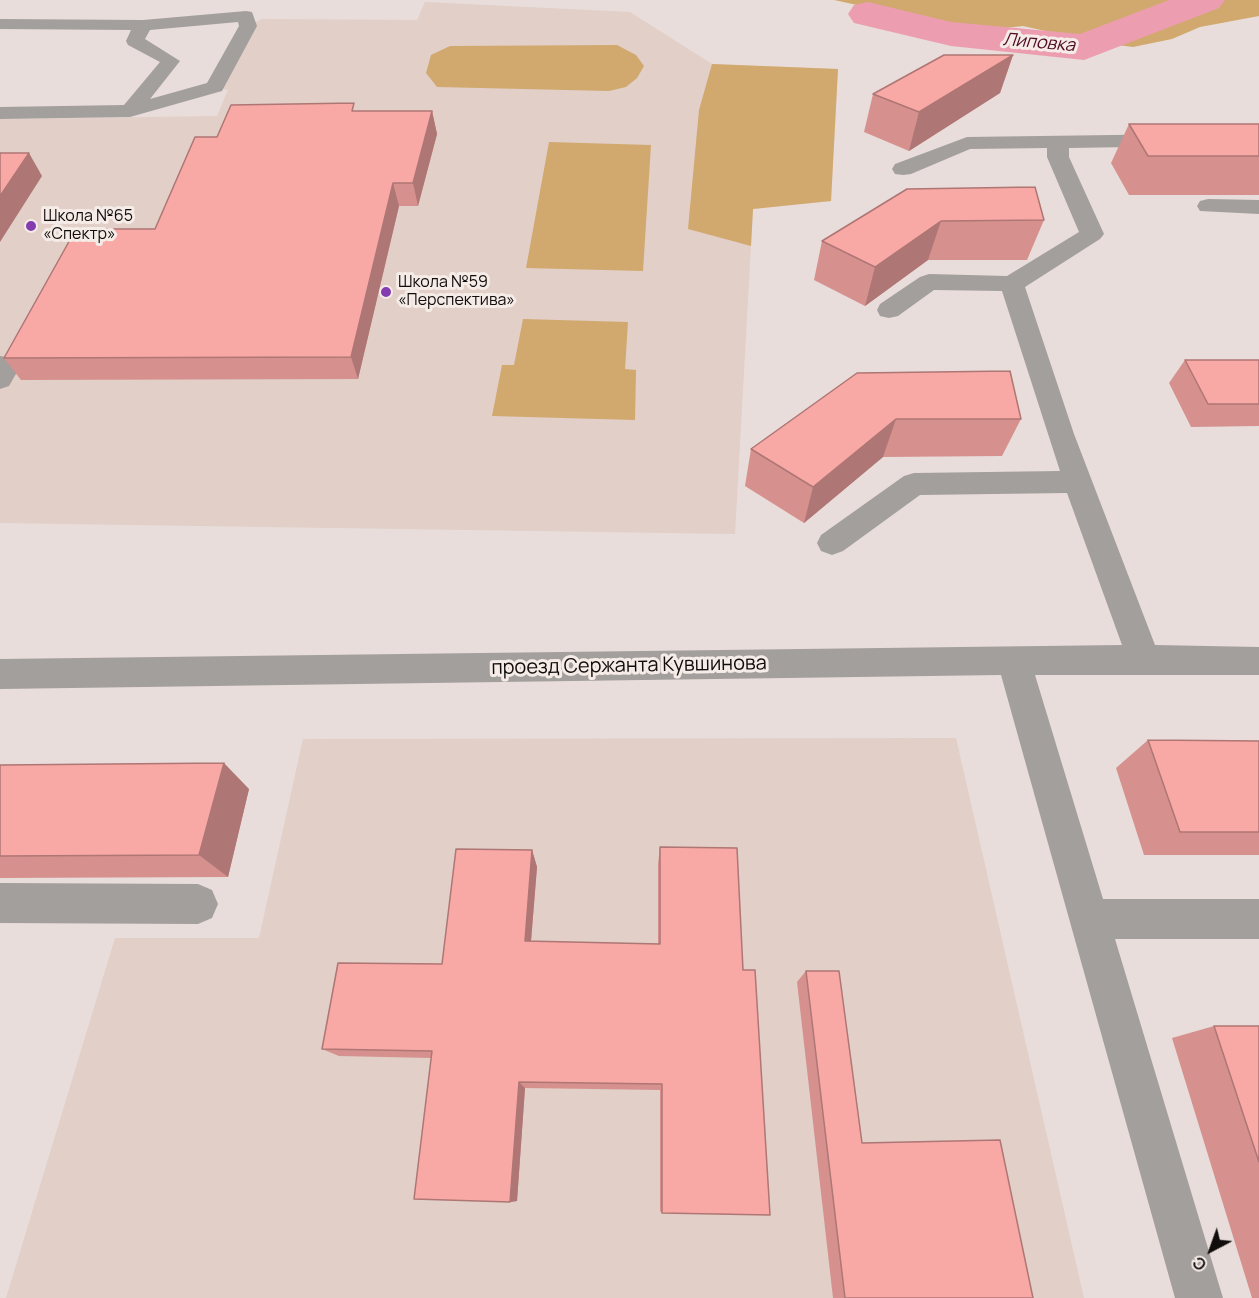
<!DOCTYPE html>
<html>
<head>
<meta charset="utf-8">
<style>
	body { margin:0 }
	#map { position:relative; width:1259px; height:1298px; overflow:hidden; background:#e8ddda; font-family:Manrope,sans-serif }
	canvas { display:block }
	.north { position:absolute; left:1181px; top:1220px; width:60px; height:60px; -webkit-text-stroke:4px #f5ebe7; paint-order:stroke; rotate:221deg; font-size:16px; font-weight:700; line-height:24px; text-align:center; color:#110d0c }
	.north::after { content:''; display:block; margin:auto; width:21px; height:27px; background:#110d0c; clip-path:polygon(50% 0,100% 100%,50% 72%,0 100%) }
</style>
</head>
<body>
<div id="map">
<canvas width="1259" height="1298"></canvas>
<div class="north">С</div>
</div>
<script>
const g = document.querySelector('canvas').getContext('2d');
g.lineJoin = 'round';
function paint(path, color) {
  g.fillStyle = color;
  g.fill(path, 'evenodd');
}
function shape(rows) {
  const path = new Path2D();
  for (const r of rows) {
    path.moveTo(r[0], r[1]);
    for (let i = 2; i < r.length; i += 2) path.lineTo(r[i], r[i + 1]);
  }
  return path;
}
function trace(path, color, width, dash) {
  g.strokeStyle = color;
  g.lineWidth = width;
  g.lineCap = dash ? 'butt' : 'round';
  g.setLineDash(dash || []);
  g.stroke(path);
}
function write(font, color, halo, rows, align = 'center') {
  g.font = font + ' Manrope,sans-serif';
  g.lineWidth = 6;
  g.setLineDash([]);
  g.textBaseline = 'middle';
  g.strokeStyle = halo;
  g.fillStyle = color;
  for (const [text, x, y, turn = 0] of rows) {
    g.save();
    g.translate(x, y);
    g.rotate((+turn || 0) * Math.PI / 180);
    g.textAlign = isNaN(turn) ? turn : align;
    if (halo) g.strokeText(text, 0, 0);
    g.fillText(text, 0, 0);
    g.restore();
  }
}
paint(shape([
	[425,2,630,12,712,64,838,69,831,201,753,209,735,534,0,523,0,119,217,116,228,90,215,87,248,26,262,19,417,20],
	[956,738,1084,1298,6,1298,115,938,259,938,303,739]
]), '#e1cfc8');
paint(shape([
	[834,0,1259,0,1259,16,1200,27,1172,39,1133,47,1094,42,1023,26,977,31],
	[617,45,636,55,644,66,637,78,626,87,609,91,437,87,426,73,431,55,450,46],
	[712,64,838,69,831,201,753,209,751,246,688,229,699,110],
	[549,142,651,145,643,271,526,268],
	[523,319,628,322,625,369,636,370,635,420,492,416,502,365,514,365]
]), '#d1a96e');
paint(shape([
	[1169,0,1225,0,1219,8,1084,60,951,46,854,23,848,14,854,5,868,2,951,22,1080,34,1169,0]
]), '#ec9eb0');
paint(shape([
	[246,11,252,12,257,26,222,91,130,117,0,119,0,107,124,105,160,62,128,45,126,41,131,30,0,29,0,19,143,20,246,11],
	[238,22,239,26,207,83,150,99,180,61,145,39,150,30,238,22],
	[1259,133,1259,145,1069,148,1069,157,1104,234,1100,239,1025,287,1074,434,1155,645,1259,647,1259,675,1035,675,1103,899,1259,899,1259,939,1115,939,1223,1298,1175,1298,1001,675,0,689,0,659,1122,645,1067,493,920,495,843,551,832,555,821,551,817,543,821,535,904,476,914,473,1060,471,1002,291,934,290,898,316,889,318,880,316,877,310,880,304,920,277,929,274,1007,276,1079,232,1047,157,1047,148,970,149,911,174,903,175,895,174,892,169,895,164,967,137,1259,133],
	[1208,199,1259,200,1259,214,1200,211,1197,206,1200,201,1208,199],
	[0,356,17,359,21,365,9,386,0,389,0,356],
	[0,883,198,884,212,890,218,904,212,918,198,924,0,923,0,883]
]), '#a39f9d');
paint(shape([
	[1013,55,1000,93,909,151,864,132,873,94],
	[356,111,432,111,437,134,418,206,399,206,358,379,21,380,4,358,155,229,217,137],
	[1129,124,1259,124,1259,195,1129,195,1111,163],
	[907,189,1044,220,1027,260,928,260,865,306,814,280,822,241],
	[1185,360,1259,360,1259,426,1191,427,1169,383],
	[857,373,1021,419,1002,456,883,457,804,523,745,486,751,449],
	[1148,740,1259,741,1259,855,1144,855,1116,768],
	[0,765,249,789,228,877,0,878],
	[660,847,737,848,662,1213,660,1211,660,1090,525,1088,517,1201,510,1202,431,1058,339,1056,322,1049,442,964,532,850,537,867,531,941,658,944,658,864],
	[806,971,862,1143,1033,1298,833,1298,797,982],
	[1214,1026,1259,1026,1259,1298,1252,1298,1172,1038]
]), '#d6918e');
paint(shape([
	[1013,55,1000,93,909,151,919,112],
	[432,111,437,134,418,206,413,183],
	[29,153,42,176,0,242,0,196],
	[393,183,399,206,358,379,351,357],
	[941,221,928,260,865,306,875,267],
	[896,419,883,457,804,523,813,487],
	[224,763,249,789,228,877,199,855],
	[532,850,537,867,530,953,525,941],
	[519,1082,525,1088,517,1201,510,1202]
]), '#ae7674');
const building = shape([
	[944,55,1013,55,919,112,873,94,944,55],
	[354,103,352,111,432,111,413,183,393,183,351,357,4,358,76,229,155,229,195,137,217,137,231,105,354,103],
	[1129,124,1259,124,1259,156,1148,156,1129,124],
	[0,153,29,153,0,196,0,153],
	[1035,187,1044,220,941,221,875,267,822,241,907,189,1035,187],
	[1185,360,1259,360,1259,404,1208,404,1185,360],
	[1010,371,1021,419,896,419,813,487,751,449,857,373,1010,371],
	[1148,740,1259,741,1259,832,1180,832,1148,740],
	[224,763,199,855,0,856,0,765,224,763],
	[660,847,737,848,743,970,755,970,770,1215,662,1213,662,1084,519,1082,510,1202,414,1199,432,1051,322,1049,338,963,442,964,456,849,532,850,525,941,660,944,660,847],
	[806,971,839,971,862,1143,1000,1140,1033,1298,845,1298,806,971],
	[1214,1026,1259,1026,1259,1162,1214,1026]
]);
paint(building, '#f9a9a5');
trace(building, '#ae7674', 1.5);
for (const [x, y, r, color] of [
	[31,226,6,"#843caf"],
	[386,292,6,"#843caf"]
]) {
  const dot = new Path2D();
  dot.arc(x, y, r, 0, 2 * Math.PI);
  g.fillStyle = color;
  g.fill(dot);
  trace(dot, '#f5ebe7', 2);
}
write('16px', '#110d0c', '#f5ebe7', [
	["Школа №65",43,217],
	["«Спектр»",43,235],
	["Школа №59",398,283],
	["«Перспектива»",398,301]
], 'left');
write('italic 18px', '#4f0b24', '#f5ebe7', [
	["Липовка",1039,43,5]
]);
write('20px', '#110d0c', '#f5ebe7', [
	["проезд Сержанта Кувшинова",629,666,-1]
]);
</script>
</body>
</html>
